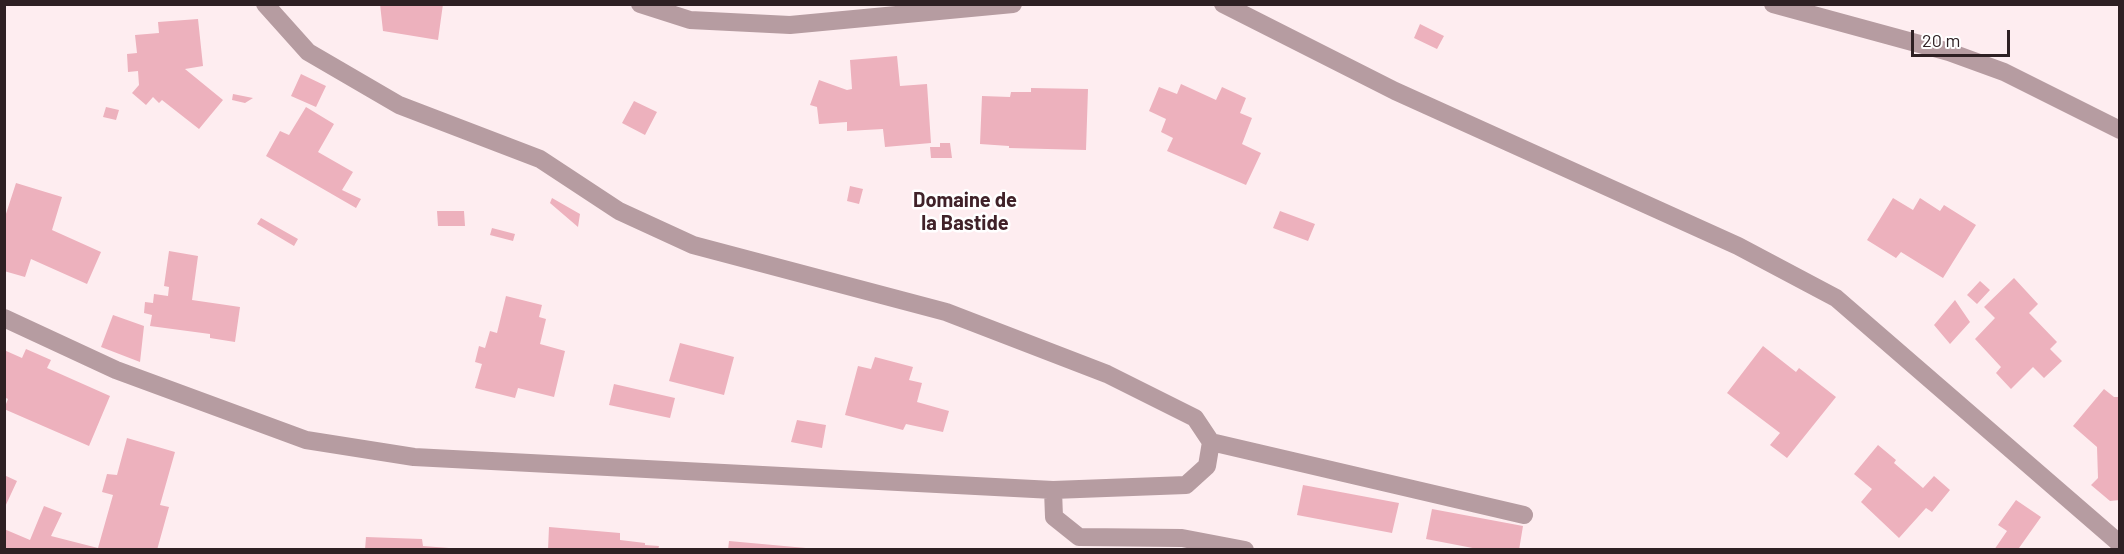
<!DOCTYPE html>
<html>
<head>
<meta charset="utf-8">
<style>
	body { margin:0 }
	#map { position:relative; width:2124px; height:554px; overflow:hidden; background:#feedf0; font-family:Barlow,sans-serif }
	canvas { display:block }
	.frame { position:absolute; inset:0; border:6px solid #2e2023; pointer-events:none }
	.scale { position:absolute; left:1911px; top:30px; width:99px; height:27px; box-sizing:border-box; border:3px solid #2e2023; border-top:0; padding-left:8px; font-size:18px; line-height:21px; white-space:nowrap; color:#2e2023; -webkit-text-stroke:4px #fff; paint-order:stroke }
</style>
</head>
<body>
<div id="map">
<canvas width="2124" height="554"></canvas>
<div class="frame"></div>
<div class="scale">20 m</div>
</div>
<script>
const g = document.querySelector('canvas').getContext('2d');
g.lineJoin = 'round';
function paint(path, color) {
  g.fillStyle = color;
  g.fill(path, 'evenodd');
}
function shape(rows) {
  const path = new Path2D();
  for (const r of rows) {
    path.moveTo(r[0], r[1]);
    for (let i = 2; i < r.length; i += 2) path.lineTo(r[i], r[i + 1]);
  }
  return path;
}
function trace(path, color, width, dash) {
  g.strokeStyle = color;
  g.lineWidth = width;
  g.lineCap = dash ? 'butt' : 'round';
  g.setLineDash(dash || []);
  g.stroke(path);
}
function write(font, color, halo, rows, align = 'center') {
  g.font = font + ' Barlow,sans-serif';
  g.lineWidth = 5;
  g.setLineDash([]);
  g.textBaseline = 'middle';
  g.strokeStyle = halo;
  g.fillStyle = color;
  for (const [text, x, y, turn = 0] of rows) {
    g.save();
    g.translate(x, y);
    g.rotate((+turn || 0) * Math.PI / 180);
    g.textAlign = isNaN(turn) ? turn : align;
    if (halo) g.strokeText(text, 0, 0);
    g.fillText(text, 0, 0);
    g.restore();
  }
}
paint(shape([
	[380,4,443,4,438,40,383,31],
	[198,19,203,66,185,69,223,100,199,129,162,100,159,103,153,97,146,105,132,93,139,85,138,71,128,72,127,54,137,53,135,35,159,33,158,22],
	[1420,24,1444,36,1437,49,1414,38],
	[897,56,900,86,927,84,931,143,885,147,883,129,847,131,847,122,819,124,817,107,810,105,819,80,847,90,852,89,850,60],
	[301,74,326,86,316,107,291,96],
	[1181,84,1216,100,1222,87,1246,98,1240,113,1252,118,1242,144,1261,153,1246,185,1167,151,1173,138,1161,132,1166,119,1149,111,1159,87,1177,94],
	[1031,88,1088,89,1086,150,1009,148,1009,146,980,144,982,96,1010,97,1011,92,1031,92],
	[233,94,253,98,245,103,232,100],
	[634,101,657,112,645,135,622,123],
	[106,107,119,110,116,120,103,117],
	[306,107,334,124,318,152,353,172,342,190,361,199,356,208,266,156,280,131,289,135],
	[940,143,950,143,952,158,931,158,930,147,940,147],
	[16,183,62,197,52,230,101,252,87,284,31,259,25,277,4,271,4,220],
	[850,186,863,189,859,204,847,201],
	[552,198,580,214,578,227,550,203],
	[1893,198,1913,210,1920,198,1940,211,1944,205,1976,225,1943,278,1901,252,1896,258,1867,240],
	[437,211,464,211,465,226,438,226],
	[1280,211,1315,224,1308,241,1273,228],
	[261,218,298,239,294,246,257,224],
	[492,228,515,234,513,241,490,235],
	[169,251,198,256,192,300,240,307,235,342,210,338,210,334,150,326,152,315,144,313,145,302,153,303,154,294,168,296,169,287,164,286],
	[2014,278,2038,304,2029,313,2057,342,2050,349,2062,361,2044,378,2033,367,2011,389,1996,373,2001,367,1975,339,1995,318,1984,307],
	[1980,281,1990,290,1977,304,1967,295],
	[506,296,542,305,539,317,546,319,540,344,565,351,554,397,518,388,515,398,475,388,482,364,475,362,479,346,485,348,490,331,497,333],
	[1955,300,1970,322,1950,344,1934,325],
	[113,315,144,326,140,362,101,347],
	[680,343,734,357,724,395,669,381],
	[1763,346,1796,372,1799,368,1836,397,1787,458,1770,445,1780,433,1727,393],
	[26,349,51,360,47,368,110,396,89,446,4,409,8,399,4,397,4,350,22,358],
	[875,357,913,367,909,380,922,383,917,402,949,411,943,432,906,424,903,430,845,415,858,366,871,369],
	[614,384,675,398,670,418,609,405],
	[2104,389,2114,397,2120,397,2120,500,2110,501,2091,485,2098,478,2097,447,2073,426],
	[797,420,826,425,822,448,791,442],
	[127,438,175,452,160,505,169,507,157,550,4,548,4,529,30,540,44,506,62,513,51,536,98,548,113,495,102,492,107,474,117,475],
	[1878,445,1896,460,1894,463,1923,488,1934,476,1950,490,1932,512,1926,508,1899,538,1861,502,1872,489,1854,474],
	[4,475,17,481,4,509],
	[1303,485,1399,503,1392,533,1297,515],
	[2016,500,2041,517,2019,548,2021,550,1994,550,2007,531,1998,525],
	[1432,509,1523,526,1519,550,1483,550,1426,539],
	[549,527,620,533,620,540,645,543,645,545,659,546,658,550,548,550],
	[366,537,422,539,423,546,449,548,449,550,365,550],
	[729,541,806,548,806,550,728,550]
]), '#edb1bd');
trace(shape([
	[640,4,690,20,790,25,1013,4],
	[1223,4,1395,91,1738,246,1836,298,2120,544],
	[1773,4,1949,52,2004,72,2120,130],
	[4,318,116,370,306,440,414,457,1053,490,1186,485,1207,466,1211,442,1195,418,1107,374,946,312,693,245,619,211,540,159,399,105,308,52,265,4],
	[1211,442,1524,515],
	[1053,490,1054,517,1079,537,1182,538,1245,550]
]), '#b69ca1', 18);
write('bold 20px', '#402229', '#fff', [
	["Domaine de",965,200],
	["la Bastide",965,223]
]);
</script>
</body>
</html>
